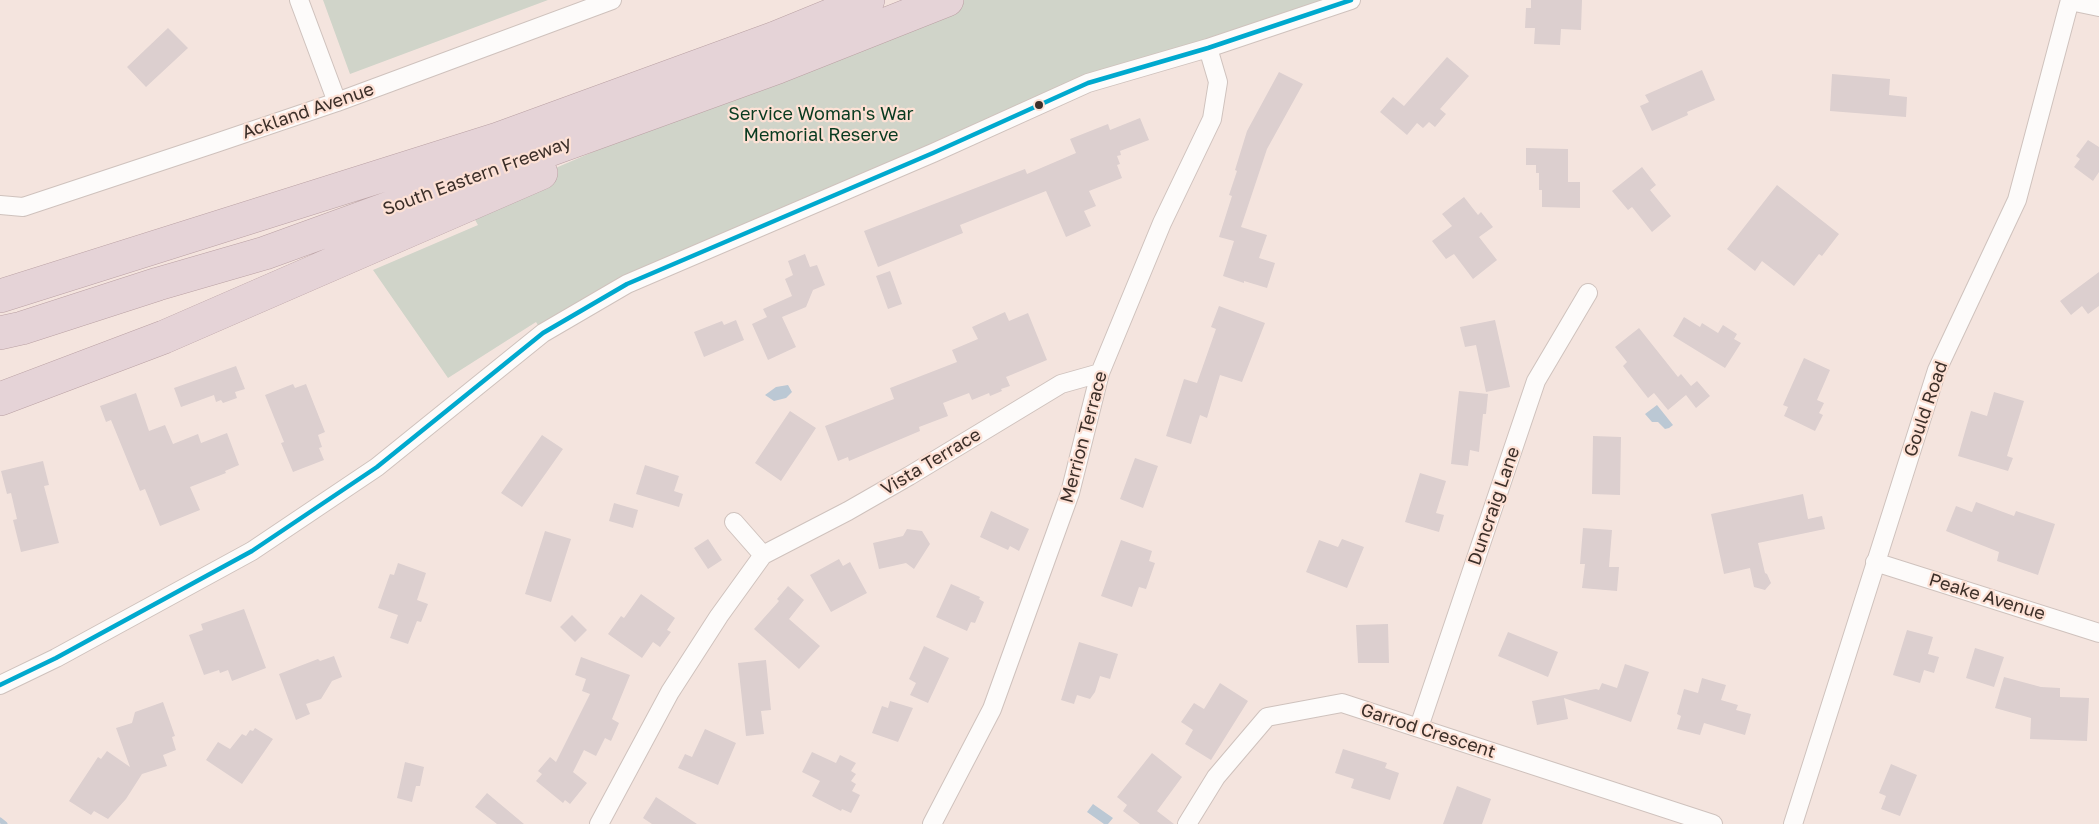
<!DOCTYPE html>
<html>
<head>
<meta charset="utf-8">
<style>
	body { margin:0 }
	canvas { display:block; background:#f4e4de }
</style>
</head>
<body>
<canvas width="2099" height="824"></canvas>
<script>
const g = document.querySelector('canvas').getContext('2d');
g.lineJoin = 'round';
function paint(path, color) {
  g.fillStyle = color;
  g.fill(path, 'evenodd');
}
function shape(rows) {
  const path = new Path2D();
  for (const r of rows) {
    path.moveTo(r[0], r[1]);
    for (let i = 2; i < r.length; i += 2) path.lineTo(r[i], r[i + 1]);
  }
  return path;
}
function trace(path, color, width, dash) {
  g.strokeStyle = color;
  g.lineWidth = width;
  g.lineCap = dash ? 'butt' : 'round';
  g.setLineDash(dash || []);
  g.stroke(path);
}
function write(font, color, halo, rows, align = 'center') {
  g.font = font + ' "Golos Text",sans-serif';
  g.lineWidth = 4.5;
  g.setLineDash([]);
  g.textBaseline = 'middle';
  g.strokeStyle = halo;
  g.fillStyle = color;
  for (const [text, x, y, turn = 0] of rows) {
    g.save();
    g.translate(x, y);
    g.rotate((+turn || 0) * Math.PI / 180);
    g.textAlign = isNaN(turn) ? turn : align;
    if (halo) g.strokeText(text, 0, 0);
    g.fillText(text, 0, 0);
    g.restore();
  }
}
paint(shape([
	[323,0,548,0,350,74],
	[947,0,1345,0,1088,83,747,231,543,333,536,322,448,378,373,270,478,225,467,206]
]), '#d0d4c9');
paint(shape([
	[788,385,792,392,786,398,774,401,765,395,776,387],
	[1657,405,1673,425,1669,428,1665,429,1658,422,1652,422,1645,414],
	[1093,804,1113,818,1108,824,1104,824,1087,812]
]), '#bbc8d4');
trace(shape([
	[0,820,5,824]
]), '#bbc8d4', 5);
paint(shape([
	[1531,0,1582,0,1581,30,1561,29,1560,45,1534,44,1535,28,1525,28,1526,8,1531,8],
	[168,28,188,48,146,87,127,67],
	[1447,57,1469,76,1440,109,1446,114,1435,127,1429,122,1423,128,1417,123,1407,135,1380,112,1393,97,1404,106],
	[1702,70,1715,100,1687,112,1688,115,1652,131,1640,106,1649,102,1645,95],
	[1279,72,1303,84,1267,149,1241,227,1267,235,1259,258,1275,263,1267,288,1244,281,1244,283,1223,276,1234,241,1219,237,1232,196,1229,195,1237,171,1235,170,1247,131],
	[1832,74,1890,79,1889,95,1907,97,1906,117,1830,111],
	[1140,118,1149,140,1120,151,1121,155,1117,156,1120,164,1117,165,1122,178,1089,191,1096,206,1084,211,1091,226,1066,237,1046,191,960,225,963,233,878,267,864,231,1025,169,1027,174,1076,153,1070,139,1108,124,1110,130],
	[2088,140,2099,147,2099,172,2093,181,2074,167,2080,159,2076,156],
	[1526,148,1568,149,1568,182,1580,182,1580,208,1542,207,1542,190,1539,190,1539,173,1536,173,1536,165,1526,165],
	[1642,167,1656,185,1650,190,1671,216,1652,232,1632,207,1628,210,1612,191],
	[1777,185,1839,234,1822,256,1819,254,1794,286,1762,261,1755,271,1727,249],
	[1464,197,1478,215,1481,212,1493,227,1479,237,1497,260,1473,279,1454,254,1446,259,1432,241,1452,226,1442,214],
	[805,254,810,267,817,265,825,285,813,290,806,307,782,317,796,347,768,360,752,324,767,317,763,309,792,296,785,279,793,275,788,261],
	[890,271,902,304,888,309,876,276],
	[2099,272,2099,306,2088,314,2082,306,2071,315,2060,301],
	[1219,306,1265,323,1242,382,1220,375,1207,418,1200,415,1191,444,1166,436,1184,379,1197,383,1216,329,1211,327],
	[1005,312,1009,321,1028,313,1047,360,1006,377,1010,386,1001,389,1002,391,990,396,989,393,972,400,969,393,943,403,948,416,919,427,920,431,849,461,848,457,838,461,825,426,894,399,890,388,957,362,952,350,978,339,972,327],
	[1684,317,1700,327,1702,323,1718,333,1723,325,1737,334,1734,339,1741,343,1725,368,1673,336],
	[736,320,744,340,704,357,694,332,722,321,724,325],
	[1495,320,1510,387,1486,392,1476,345,1465,347,1460,327],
	[1639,328,1678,377,1681,374,1691,386,1697,381,1710,396,1696,408,1686,395,1668,410,1654,393,1648,398,1623,366,1627,362,1615,347],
	[1804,358,1830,370,1817,400,1824,403,1819,413,1823,415,1815,431,1784,416,1788,407,1783,405],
	[236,366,245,389,235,392,237,398,223,403,221,400,216,402,214,395,181,407,174,388],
	[293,384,295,388,306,384,325,432,318,435,322,447,319,448,324,460,293,472,281,443,284,442,265,395],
	[1459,391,1488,394,1486,414,1483,414,1479,452,1470,450,1468,466,1451,464],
	[1994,392,2024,401,2007,456,2013,458,2008,471,1958,456,1971,411,1987,416],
	[136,393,149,431,165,425,173,444,198,434,201,443,227,433,239,465,225,471,226,473,190,487,200,510,160,526,145,489,140,491,111,420,106,422,100,406],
	[790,411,816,428,781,481,755,463],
	[542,435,563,449,522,507,501,493],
	[1593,436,1621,437,1620,495,1592,494],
	[1135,458,1158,466,1143,508,1120,499],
	[43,461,49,485,44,486,59,543,21,552,13,520,17,519,11,493,7,494,1,471],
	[645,465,679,476,674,491,683,494,679,507,636,494],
	[1420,473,1446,481,1436,513,1444,515,1439,532,1405,522],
	[1803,494,1808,519,1822,516,1825,529,1758,543,1765,573,1767,574,1771,583,1765,590,1754,587,1750,568,1724,574,1711,514],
	[1976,502,2014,516,2016,511,2055,524,2038,575,1997,561,1999,552,1946,531,1956,506,1972,512],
	[614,503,638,510,633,528,609,521],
	[991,511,1029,529,1019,551,1010,546,1008,550,980,537],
	[1583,528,1612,530,1609,567,1619,567,1617,591,1582,588,1585,564,1580,564],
	[907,529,922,531,930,544,914,569,906,563,879,569,873,543,903,536],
	[545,531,571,539,551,602,525,594],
	[708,539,722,560,708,569,694,548],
	[1342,539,1364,547,1347,588,1306,572,1319,540,1338,547],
	[1121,540,1152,551,1149,561,1155,563,1146,589,1139,587,1132,607,1101,596],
	[839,559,843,566,850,562,867,593,831,612,810,575],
	[398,563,426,573,417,600,428,604,421,622,417,621,408,644,390,638,398,615,378,608,390,574,394,575],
	[951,584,980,597,979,599,984,602,975,623,971,622,967,631,936,617],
	[788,586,804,600,789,619,820,646,799,669,754,629,779,601,777,599],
	[641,594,675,618,667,630,671,632,660,647,653,642,642,658,608,634,621,616,624,618],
	[244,609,266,668,232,681,228,670,220,673,219,670,204,675,189,635,203,630,201,624],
	[572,615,587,630,575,642,560,627],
	[1388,624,1389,663,1358,663,1356,625],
	[1907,630,1933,637,1928,654,1939,657,1934,673,1924,670,1920,683,1893,675],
	[1508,632,1558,652,1548,677,1498,656],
	[1079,642,1118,654,1110,679,1100,676,1095,692,1090,699,1077,695,1074,704,1061,700],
	[924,646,949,658,928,703,910,695,916,683,909,679],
	[1975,648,2004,657,1994,687,1966,678],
	[334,656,342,677,332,681,321,699,306,704,310,714,296,720,279,674,318,659,320,661],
	[581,657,630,675,612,719,619,723,611,741,605,738,596,756,584,750,573,772,587,783,570,804,565,800,563,803,536,781,542,774,538,771,550,757,556,762,590,694,582,691,586,679,575,675],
	[766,660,771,710,761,711,764,734,746,736,738,663],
	[1625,664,1649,672,1631,722,1564,698,1568,719,1537,725,1532,701,1596,689,1599,690,1602,683,1617,688],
	[2004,677,2041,687,2060,688,2060,697,2089,698,2087,741,2030,739,2031,718,1995,708],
	[1702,678,1726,685,1721,700,1738,705,1736,710,1751,714,1745,735,1704,723,1700,735,1677,729,1681,716,1677,714,1684,689,1698,693],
	[1220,683,1248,701,1211,760,1185,744,1193,730,1181,722,1194,703,1204,709],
	[890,701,913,708,898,742,872,733,882,706,888,708],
	[163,702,175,736,172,737,176,750,163,755,167,766,142,774,126,799,108,819,94,811,91,815,69,801,98,757,101,759,107,751,130,767,116,728,132,723,135,712],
	[255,728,273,739,242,784,206,760,218,742,230,749,242,734,246,736,250,730,253,731],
	[705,729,736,743,718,785,678,768,685,754,692,757],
	[1343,749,1387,763,1385,768,1399,773,1390,800,1351,788,1354,779,1335,773],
	[812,752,836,763,840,755,856,763,851,771,856,774,851,781,856,784,852,791,860,795,851,813,842,809,841,811,812,796,820,781,802,772],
	[1152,753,1182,777,1157,811,1174,824,1140,824,1123,811,1127,805,1117,797],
	[405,762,424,767,420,786,416,786,412,802,397,798],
	[1891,764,1917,775,1900,816,1881,809,1886,796,1879,793],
	[1457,786,1491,799,1482,824,1443,824],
	[487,793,524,824,497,824,475,807],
	[656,797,697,824,652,824,643,818]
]), '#dccfcf');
const minor = shape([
	[299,0,337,102],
	[2070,1,2099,7],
	[0,205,23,207,216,143,337,102,612,0],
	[734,522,763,555],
	[1875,562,2099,633],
	[0,685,56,658,252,551,377,467,543,333,627,284,933,153,1088,83,1208,48,1351,0],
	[1419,727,1536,381,1588,293],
	[599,824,670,692,719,616,763,555,848,511,909,476,1061,384,1100,373],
	[932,824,992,709,1070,493,1100,373,1162,223,1212,119,1218,82,1208,48],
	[1187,824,1216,777,1267,717,1342,703,1713,824],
	[1793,824,1937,370,2017,200,2070,0]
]);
const motorway = shape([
	[0,296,498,139,775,38,868,0],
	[0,333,22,328,158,284,265,253,778,67,947,0],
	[0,399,164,337,541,173]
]);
trace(minor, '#cfc2bd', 20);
trace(motorway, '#baa1a4', 34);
trace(minor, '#fdfbfa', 18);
trace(motorway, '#e5d3d7', 33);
trace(shape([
	[0,685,56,658,252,551,377,467,543,333,627,284,933,153,1088,83,1208,48,1351,0]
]), '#00a9ce', 4.5);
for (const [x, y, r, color] of [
	[1039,105,5,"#3c2f29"]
]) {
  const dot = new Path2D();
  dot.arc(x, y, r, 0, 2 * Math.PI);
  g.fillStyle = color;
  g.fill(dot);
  trace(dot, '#fde1d5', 2);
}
write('18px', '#3c2f29', '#fde1d5', [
	["Ackland Avenue",308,111,-19],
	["South Eastern Freeway",477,176,-20],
	["Gould Road",1926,409,-71],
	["Merrion Terrace",1084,437,-75],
	["Vista Terrace",931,462,-31],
	["Duncraig Lane",1494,506,-71],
	["Peake Avenue",1987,597,17],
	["Garrod Crescent",1428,731,18]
]);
write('18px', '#083a1f', '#fde1d5', [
	["Service Woman's War",821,114],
	["Memorial Reserve",821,135]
]);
</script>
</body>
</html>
